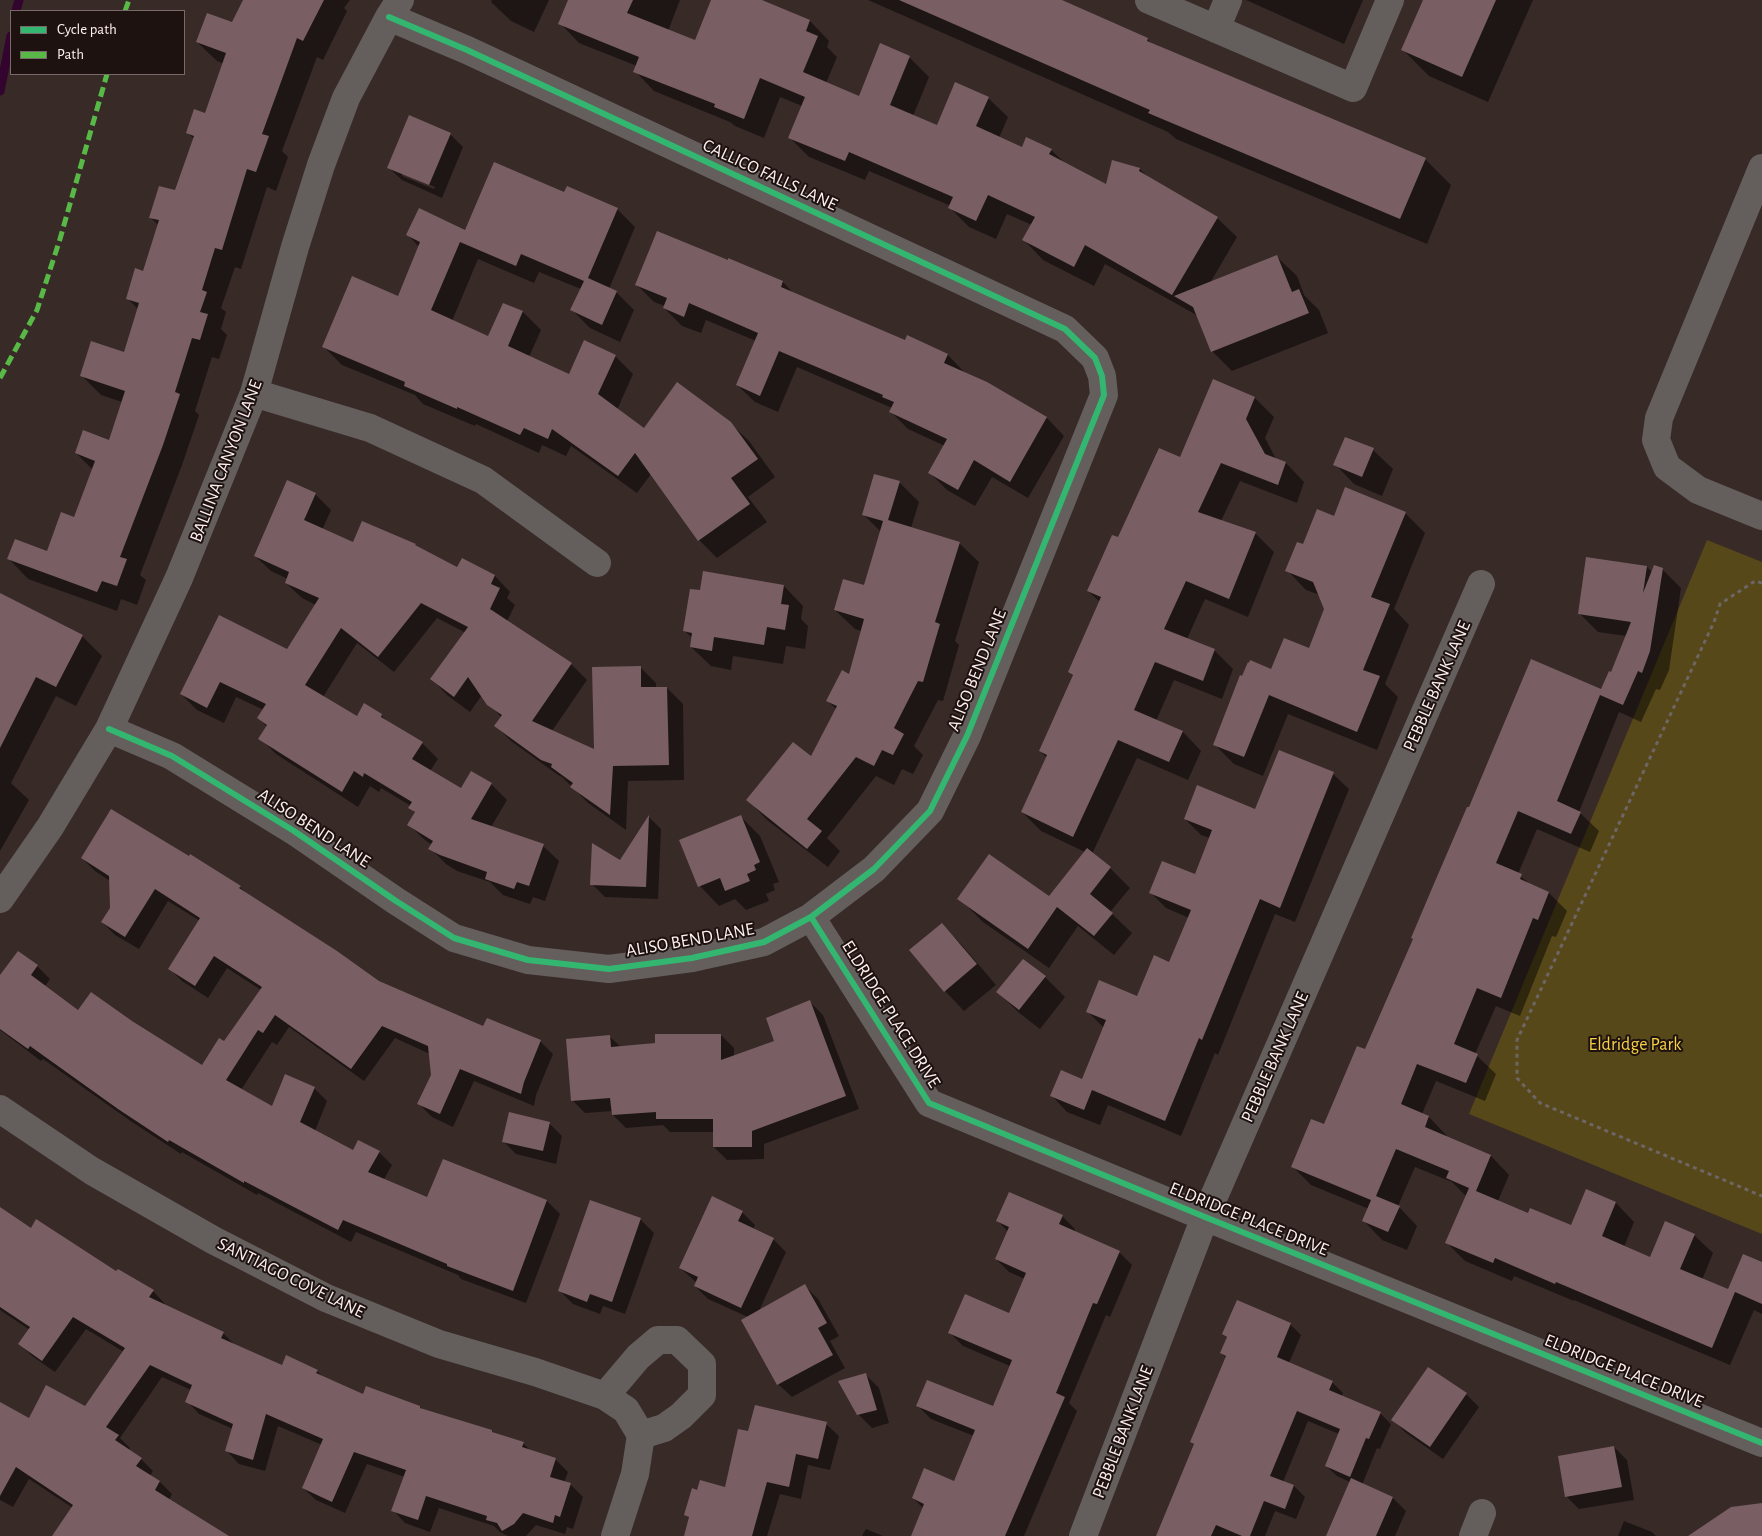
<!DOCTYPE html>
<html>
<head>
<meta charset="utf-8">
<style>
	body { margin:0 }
	#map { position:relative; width:1762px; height:1536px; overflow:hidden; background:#382a27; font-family:"Alegreya Sans",sans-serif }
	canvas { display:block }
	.legend { position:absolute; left:10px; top:10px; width:175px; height:65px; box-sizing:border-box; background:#1d1210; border:1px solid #776a68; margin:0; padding:6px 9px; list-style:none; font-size:15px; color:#fdefed }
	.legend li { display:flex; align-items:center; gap:10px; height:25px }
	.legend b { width:25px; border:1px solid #776a68 }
</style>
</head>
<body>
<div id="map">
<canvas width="1762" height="1536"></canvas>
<ul class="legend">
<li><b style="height:6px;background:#33b770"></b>Cycle path</li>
<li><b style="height:6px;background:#58b947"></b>Path</li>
</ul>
</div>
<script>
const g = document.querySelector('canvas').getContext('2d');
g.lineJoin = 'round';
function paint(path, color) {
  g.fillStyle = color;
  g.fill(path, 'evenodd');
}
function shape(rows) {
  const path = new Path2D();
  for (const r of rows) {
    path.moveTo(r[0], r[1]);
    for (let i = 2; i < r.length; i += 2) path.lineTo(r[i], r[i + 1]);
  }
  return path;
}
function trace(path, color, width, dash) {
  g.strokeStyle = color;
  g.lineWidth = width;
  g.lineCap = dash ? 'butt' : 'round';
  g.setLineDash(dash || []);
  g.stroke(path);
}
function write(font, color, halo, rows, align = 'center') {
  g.font = font + ' "Alegreya Sans",sans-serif';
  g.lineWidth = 4;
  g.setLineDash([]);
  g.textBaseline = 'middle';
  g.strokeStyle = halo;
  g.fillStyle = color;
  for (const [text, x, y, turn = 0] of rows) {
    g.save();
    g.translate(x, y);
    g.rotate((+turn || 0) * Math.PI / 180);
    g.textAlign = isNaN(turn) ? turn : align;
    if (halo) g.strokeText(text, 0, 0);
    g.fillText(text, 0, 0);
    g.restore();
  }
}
paint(shape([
	[1707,540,1762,562,1762,1234,1469,1114]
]), '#57481a');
paint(shape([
	[244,0,350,0,344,8,347,11,323,60,317,57,282,151,288,157,276,191,267,187,241,269,235,267,221,308,226,312,221,329,227,335,219,359,212,357,195,411,199,415,182,465,140,575,146,580,137,605,121,599,117,611,28,579,9,559,48,552,75,518,93,470,76,453,110,441,122,402,101,395,82,376,125,354,139,310,127,298,144,272,159,226,150,217,175,192,195,140,187,132,205,114,224,64,217,61,197,42,232,24],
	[492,0,549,0,534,32,511,21,491,2],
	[569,0,680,0,668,31,696,42,713,0,762,0,810,21,829,41,827,47,837,57,826,83,859,98,909,57,929,77,913,116,938,127,988,98,1008,117,999,138,1023,149,1051,150,1065,163,1107,186,1140,169,1148,177,1217,218,1237,237,1210,283,1277,257,1297,276,1304,295,1319,310,1328,333,1232,371,1212,351,1199,317,1193,313,1105,264,1094,286,1043,260,1024,240,1032,225,1007,214,996,239,969,227,950,208,951,206,869,171,865,180,809,157,790,138,802,106,780,97,764,138,735,126,730,122,654,91,635,71,637,66,579,43,560,23],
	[868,0,1059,0,1147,39,1153,45,1425,159,1451,185,1427,244,1176,139,1168,132],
	[1246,0,1363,0,1344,44],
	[1425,0,1533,0,1488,102,1429,76,1403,50],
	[450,134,463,147,442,198,402,180,388,167],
	[402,173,435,187,434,189,402,176],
	[565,193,617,209,635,227,609,289,616,292,634,310,620,342,590,328,572,310,581,289,539,272,534,283,478,259,452,321,489,337,503,304,523,312,541,330,529,357,569,376,615,356,633,374,617,410,644,430,730,423,749,441,775,477,748,497,767,522,717,558,699,540,651,474,637,493,571,446,566,456,542,445,539,453,476,424,475,426,423,404,415,395,342,365,324,347,398,297,419,247,408,235,466,232],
	[783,282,794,294,906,341,908,337,948,355,965,373,1047,418,1064,436,1028,498,992,477,975,506,947,490,930,473,945,446,908,429,891,412,892,408,797,367,778,412,755,402,737,385,756,341,706,320,701,333,682,326,664,308,665,306,654,302,637,285],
	[1214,381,1255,398,1274,417,1265,438,1276,459,1286,463,1304,482,1297,503,1240,481,1221,521,1255,533,1274,552,1248,617,1205,599,1187,639,1214,650,1233,669,1222,699,1174,680,1156,721,1183,732,1201,751,1188,780,1137,758,1092,854,1110,868,1130,888,1110,912,1132,933,1114,955,1078,926,1049,968,983,922,963,902,1049,897,1085,852,1041,831,1022,812,1047,758,1040,751,1074,677,1069,672,1100,602,1088,591,1118,539,1181,459],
	[1373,450,1393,469,1382,496,1354,484,1335,464],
	[899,482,919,502,911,528,959,543,979,562,955,641,959,645,943,701,938,700,914,746,923,755,913,774,902,769,894,785,876,776,827,838,840,851,828,867,767,820,748,800,812,758,837,710,827,700,850,676,862,631,855,629,835,610,865,586,881,532,863,514],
	[315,494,331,510,322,530,354,543,458,569,495,576,510,592,507,598,515,605,507,621,571,664,587,680,552,731,596,751,640,667,656,683,656,689,667,688,683,704,684,780,628,781,626,830,588,803,562,777,558,775,511,741,496,726,501,717,482,695,470,712,447,695,432,679,466,633,437,618,394,672,357,643,323,697,357,718,381,715,390,724,422,743,438,759,430,771,461,790,491,784,507,800,491,827,543,846,559,861,545,901,533,897,530,904,503,895,490,882,457,871,446,864,430,848,432,845,425,840,409,825,415,813,410,808,411,806,381,788,379,792,370,786,358,807,276,754,260,738,267,727,259,718,264,710,236,697,224,723,197,710,181,694,288,651,316,605,302,598,286,583,288,579,271,571,255,556],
	[1405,513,1425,533,1394,609,1409,625,1385,684,1398,697,1377,750,1288,714,1263,776,1234,764,1214,744,1272,671,1309,649,1326,609,1320,595,1306,590,1287,570,1304,546,1334,517],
	[1647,567,1653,573,1662,569,1681,588,1669,670,1660,690,1656,689,1641,722,1619,712,1579,812,1599,831,1590,852,1537,829,1518,874,1532,886,1549,893,1567,911,1556,937,1552,936,1520,1016,1496,1006,1475,1054,1496,1074,1485,1101,1436,1081,1422,1114,1429,1117,1447,1136,1446,1137,1491,1156,1509,1175,1498,1201,1529,1214,1571,1227,1587,1191,1616,1203,1634,1222,1624,1247,1650,1258,1694,1235,1713,1253,1702,1280,1728,1291,1762,1263,1762,1314,1754,1310,1730,1365,1574,1300,1574,1301,1514,1276,1512,1281,1465,1261,1447,1243,1466,1196,1452,1182,1415,1167,1398,1206,1417,1226,1407,1250,1382,1240,1364,1221,1369,1209,1311,1185,1293,1167,1325,1126,1366,1051,1414,939,1602,690,1612,674,1627,636,1598,632,1579,613],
	[784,586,803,606,801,619,808,626,805,649,786,646,783,664,733,656,731,670,711,666,691,647,693,639,685,631,701,591],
	[0,631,82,636,102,656,76,706,56,696,11,783,29,800,0,851],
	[1333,774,1349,789,1295,922,1275,914,1218,1055,1215,1053,1181,1136,1108,1105,1100,1125,1067,1112,1052,1096,1082,1081,1104,1028,1088,1012,1138,997,1170,963,1189,918,1166,908,1150,892,1195,876,1210,838,1201,835,1185,819,1256,810],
	[740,816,760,836,779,882,773,884,775,890,766,894,769,901,746,910,735,899,719,906,700,886],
	[649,817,661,829,658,899,605,897,592,884,620,861],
	[191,856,240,887,249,896,378,982,484,1028,540,1041,553,1054,536,1095,534,1106,474,1081,453,1127,432,1117,419,1104,432,1075,430,1054,395,1038,364,1081,289,1027,277,1045,272,1042,241,1090,273,1108,314,1088,327,1101,315,1131,354,1152,379,1152,392,1165,384,1179,428,1199,547,1201,560,1214,526,1303,461,1279,458,1275,356,1232,351,1242,258,1193,257,1195,182,1152,181,1154,132,1122,43,1059,41,1061,0,1030,0,977,37,966,50,979,45,986,79,1011,131,1022,202,1066,225,1043,261,990,227,968,208,998,182,981,169,968,200,921,168,901,139,949,115,935,102,922,111,908,110,881,95,871,82,858,189,858],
	[941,924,961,944,996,985,964,1011,945,991],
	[1024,960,1045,977,1065,997,1040,1029,1018,1012,998,992],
	[810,1002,823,1015,859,1109,764,1144,764,1159,727,1160,714,1147,714,1132,670,1132,663,1125,626,1128,613,1115,613,1111,585,1113,572,1100,610,1037,621,1047,721,1035,734,1048,734,1057,776,1041],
	[549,1123,562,1136,556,1164,516,1154,503,1141],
	[591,1202,641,1220,654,1233,625,1314,603,1306,600,1314,573,1304,560,1291],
	[0,1209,31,1230,153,1291,165,1304,164,1306,223,1333,236,1346,283,1366,317,1371,325,1379,363,1396,420,1407,423,1410,492,1431,494,1434,523,1443,532,1452,555,1459,568,1472,564,1483,570,1484,583,1497,573,1529,567,1527,565,1534,536,1525,526,1536,508,1536,500,1532,494,1526,439,1508,430,1532,405,1523,393,1510,405,1477,367,1464,345,1513,316,1500,303,1488,322,1445,278,1426,265,1471,239,1464,227,1451,233,1429,199,1414,187,1401,191,1390,162,1377,120,1438,130,1448,129,1451,141,1459,153,1471,150,1476,160,1482,172,1494,169,1500,227,1536,60,1536,73,1508,29,1479,13,1507,0,1500,0,1403,30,1419,86,1408,124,1352,86,1329,55,1372,32,1356,20,1344,30,1330,0,1310],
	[742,1212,755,1225,753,1229,773,1239,786,1252,759,1311,805,1286,818,1299,839,1336,830,1341,845,1368,792,1397,778,1384,743,1320,748,1317,708,1299,695,1286,697,1283,680,1268],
	[1062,1216,1075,1229,1074,1232,1119,1252,1132,1265,1110,1317,1106,1315,1069,1403,1077,1411,1024,1536,912,1536,924,1509,913,1498,954,1482,974,1436,931,1419,918,1406,994,1408,1010,1366,963,1346,950,1333,1010,1315,1025,1279,1009,1272,996,1259,1008,1232,998,1221],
	[1290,1324,1301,1335,1289,1363,1332,1382,1343,1393,1341,1397,1380,1413,1391,1424,1380,1449,1377,1448,1362,1485,1393,1498,1406,1511,1395,1536,1327,1536,1350,1482,1337,1476,1326,1466,1339,1434,1308,1421,1283,1482,1294,1486,1305,1497,1296,1519,1275,1511,1265,1536,1159,1536,1195,1446,1191,1442,1226,1358,1221,1353,1227,1338,1223,1334],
	[866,1375,879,1388,889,1423,872,1428,858,1414],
	[1466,1394,1479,1407,1443,1459,1406,1433,1393,1420],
	[826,1424,839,1436,830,1470,808,1465,801,1499,780,1494,767,1536,685,1536,690,1519,686,1515,698,1491,726,1488,749,1433],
	[1614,1447,1627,1460,1634,1500,1579,1509,1566,1496],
	[1624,1521,1652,1532,1656,1536,1618,1536],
	[866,1529,883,1536,862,1536]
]), '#0007');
trace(shape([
	[16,11,19,0],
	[0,91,11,36]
]), '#32042e', 9);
paint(shape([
	[243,0,324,0,303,41,297,38,262,134,269,136,256,172,247,169,222,250,215,248,202,290,207,292,200,312,208,314,200,340,192,338,175,392,180,394,163,445,120,557,127,559,117,586,102,581,97,592,7,559,15,539,47,551,61,512,74,517,95,461,75,453,83,430,109,440,125,391,80,376,91,341,124,352,139,303,126,299,135,268,143,271,159,220,149,218,159,186,175,190,194,136,186,133,194,109,205,113,226,53,196,42,207,13,232,22],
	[568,0,633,0,627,13,695,40,711,0,762,0,810,20,806,31,818,36,803,72,859,96,880,43,910,56,890,105,937,125,955,82,989,97,976,126,1022,147,1026,137,1052,149,1049,154,1106,184,1112,160,1140,168,1139,171,1218,217,1172,295,1085,245,1074,267,1022,240,1035,217,988,195,976,221,948,208,953,197,849,152,845,161,788,138,805,97,760,78,744,119,714,107,715,104,633,72,639,57,558,24],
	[899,0,1062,0,1148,38,1147,41,1426,158,1400,219,1148,113,1150,110],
	[1423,0,1496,0,1462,77,1401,50],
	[409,115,451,133,429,185,387,168],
	[494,162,564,192,567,186,618,208,588,278,617,291,602,325,570,310,584,281,521,254,516,266,460,242,431,310,488,336,503,303,523,311,508,346,569,374,584,340,616,355,598,394,644,428,677,382,731,422,758,459,731,478,750,504,698,541,635,453,618,476,552,429,548,439,524,428,520,435,457,407,457,409,404,386,405,382,322,347,352,276,398,296,420,242,406,235,419,208,465,230],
	[657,231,728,260,728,258,783,281,781,287,905,340,907,335,948,354,944,363,987,382,1047,417,1010,482,974,460,958,490,928,473,947,439,889,412,894,402,882,397,883,395,779,351,760,396,736,385,758,333,689,303,684,317,663,308,667,298,635,285],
	[1277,255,1292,292,1299,289,1309,313,1211,352,1193,307,1174,296],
	[1213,379,1255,397,1246,419,1265,454,1286,462,1278,485,1221,463,1198,512,1256,532,1229,599,1186,581,1164,629,1215,649,1203,681,1155,662,1134,710,1183,731,1169,762,1118,740,1073,837,1021,812,1047,755,1039,751,1073,675,1068,672,1101,597,1087,591,1112,535,1118,537,1159,448,1180,457],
	[1345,437,1374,448,1362,477,1333,465],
	[874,474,900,481,888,520,960,542,935,622,940,624,923,682,918,681,894,728,904,734,893,755,882,750,874,766,856,757,807,819,822,831,807,849,746,800,793,742,811,756,837,706,826,701,842,670,849,674,864,619,834,610,843,579,864,585,883,521,862,515],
	[287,480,316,493,304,520,353,542,362,521,416,544,415,545,457,567,462,558,495,575,491,584,500,588,490,609,572,663,532,721,594,749,592,667,641,666,641,687,667,687,669,765,613,766,610,815,570,787,573,783,551,767,552,764,541,760,494,726,502,715,487,705,468,677,454,697,430,679,468,627,421,603,378,657,341,628,305,685,357,716,364,703,382,714,381,717,423,742,412,759,461,788,471,771,492,783,471,819,544,844,529,886,517,882,514,889,485,879,487,872,440,855,428,849,433,841,407,825,415,812,408,808,412,802,364,773,363,777,354,771,342,792,258,739,267,725,257,718,266,704,220,682,207,708,180,694,219,615,287,649,319,598,285,583,289,572,254,556],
	[1345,487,1406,512,1371,597,1390,604,1363,670,1380,676,1357,732,1269,695,1244,757,1213,745,1240,675,1242,676,1248,662,1249,663,1250,660,1271,669,1284,638,1309,648,1324,609,1313,582,1285,571,1297,542,1303,544,1317,509,1334,516],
	[1586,557,1647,566,1643,593,1654,565,1663,568,1650,651,1642,673,1638,671,1623,705,1600,695,1557,801,1581,812,1571,834,1518,811,1496,863,1522,874,1520,879,1549,892,1538,920,1533,918,1501,998,1477,988,1454,1044,1478,1054,1466,1083,1417,1064,1401,1104,1429,1116,1425,1127,1491,1155,1476,1191,1528,1213,1530,1208,1571,1225,1586,1189,1616,1202,1602,1236,1650,1257,1665,1221,1695,1234,1680,1269,1728,1289,1743,1254,1762,1262,1762,1304,1735,1292,1712,1348,1556,1282,1555,1284,1495,1258,1493,1263,1445,1243,1469,1188,1446,1178,1449,1171,1396,1149,1376,1196,1400,1206,1388,1232,1362,1221,1371,1200,1291,1167,1311,1119,1324,1124,1357,1046,1365,1049,1413,939,1411,938,1433,886,1467,807,1469,807,1531,659,1601,689,1609,671,1611,672,1631,622,1578,614],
	[703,571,784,585,781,604,789,605,785,630,767,627,764,645,714,637,712,651,690,647,692,633,683,631,690,589,700,590],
	[0,593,83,635,56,687,36,677,0,748],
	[1279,750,1334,772,1280,908,1260,899,1202,1040,1199,1038,1165,1121,1092,1090,1084,1110,1050,1096,1061,1070,1082,1079,1106,1020,1086,1012,1099,980,1137,996,1154,955,1169,962,1191,910,1149,893,1162,861,1195,874,1212,830,1184,819,1197,785,1255,809],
	[111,809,189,856,190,854,241,886,239,888,337,951,379,981,483,1026,487,1018,541,1040,524,1082,521,1094,460,1069,440,1114,417,1104,431,1075,428,1046,382,1026,351,1069,275,1015,263,1033,258,1030,226,1080,272,1106,285,1074,315,1087,300,1122,353,1150,358,1140,380,1151,368,1172,427,1197,443,1159,547,1200,513,1291,447,1266,447,1264,343,1220,338,1230,244,1181,244,1183,169,1140,168,1142,118,1109,30,1046,28,1049,0,1029,0,975,18,951,38,965,31,975,78,1010,91,992,132,1021,202,1065,219,1038,224,1041,262,987,214,956,195,986,168,969,200,918,155,889,125,937,101,922,110,908,109,876,81,858],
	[649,815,646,887,590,885,592,843,620,860],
	[741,815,760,862,754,865,756,870,747,874,750,881,725,891,720,878,698,887,679,840],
	[1087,848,1111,867,1090,894,1113,913,1094,936,1057,907,1028,949,957,899,989,854,1049,896],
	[942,923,977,964,944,992,909,950],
	[1023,959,1046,976,1019,1010,996,992],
	[810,1000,846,1096,752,1131,752,1147,713,1147,713,1119,656,1119,656,1112,612,1115,610,1098,571,1101,566,1039,610,1035,611,1047,655,1043,655,1034,721,1034,721,1060,774,1041,766,1018],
	[509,1112,550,1122,543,1151,502,1142],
	[1009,1192,1063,1215,1059,1224,1120,1251,1097,1304,1093,1303,1056,1393,1065,1397,1005,1536,911,1536,924,1504,912,1498,924,1468,954,1481,975,1430,916,1406,927,1380,993,1406,1012,1360,948,1333,965,1294,1009,1313,1026,1273,995,1259,1009,1227,996,1221],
	[712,1196,743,1211,738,1221,774,1238,741,1308,694,1286,698,1277,679,1268],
	[590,1200,641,1218,612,1302,590,1294,587,1302,558,1291],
	[0,1207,31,1228,36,1219,116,1271,118,1269,154,1290,149,1297,224,1332,221,1338,282,1365,286,1355,318,1370,316,1373,363,1394,366,1386,420,1406,420,1408,492,1430,492,1432,524,1442,522,1447,556,1458,550,1477,571,1483,560,1517,555,1515,553,1523,523,1513,514,1524,502,1531,497,1523,486,1520,487,1516,426,1496,418,1520,391,1511,406,1470,354,1452,332,1502,302,1488,323,1439,266,1414,253,1460,225,1451,233,1424,185,1402,192,1385,150,1365,106,1427,119,1435,115,1440,142,1458,136,1466,160,1481,155,1490,229,1536,52,1536,73,1505,16,1467,0,1496,0,1402,29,1418,46,1385,85,1406,125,1348,73,1317,42,1361,18,1344,30,1327,0,1307],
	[805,1284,827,1323,818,1328,833,1355,777,1385,741,1320],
	[1237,1300,1291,1323,1277,1357,1333,1381,1329,1390,1381,1412,1369,1439,1366,1438,1350,1477,1325,1466,1340,1429,1297,1411,1270,1476,1294,1485,1285,1509,1264,1501,1250,1536,1242,1536,1216,1525,1211,1536,1156,1536,1194,1444,1190,1442,1226,1356,1220,1353,1227,1337,1222,1334],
	[1428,1367,1467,1393,1430,1447,1391,1420],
	[866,1373,877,1410,857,1415,838,1381],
	[755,1405,827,1422,818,1459,796,1454,789,1487,767,1482,752,1536,684,1536,689,1517,684,1515,692,1488,697,1490,700,1480,725,1487,738,1429,748,1431],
	[1614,1446,1622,1487,1565,1497,1558,1456],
	[1351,1478,1393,1497,1376,1536,1326,1536],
	[1762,1503,1762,1536,1688,1536,1731,1507]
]), '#795f64');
trace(shape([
	[1762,583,1755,581,1720,604,1714,622,1517,1040,1517,1078,1540,1103,1762,1196]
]), '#6d6664', 3, [4, 4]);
trace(shape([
	[1149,0,1353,88,1390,0],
	[1216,29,1228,0],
	[1762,168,1659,418,1656,440,1667,467,1698,490,1762,516],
	[254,393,370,428,483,480,597,563],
	[109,729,172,756,294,831,396,901,454,938,528,960,609,969,692,958,764,942,811,917,874,869,930,811,967,736,1104,395,1102,376,1095,358,1065,329,467,50,389,17],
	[0,899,50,827,109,729,179,578,254,393,295,247,321,165,346,98,389,17,400,0],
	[811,917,929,1103,1205,1217,1762,1443],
	[0,1109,92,1171,213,1240,326,1298,439,1344,535,1372,605,1396,626,1410,641,1435,635,1474,615,1536],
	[605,1396,638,1357,658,1340,677,1340,702,1364,702,1395,681,1416,664,1428,641,1435],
	[1083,1536,1205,1217,1481,584],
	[1473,1536,1482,1513]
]), '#645f5d', 28);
trace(shape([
	[125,11,129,0],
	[0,378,37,310,60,239,107,74]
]), '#58b947', 5, [10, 5]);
trace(shape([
	[109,729,172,756,294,831,396,901,454,938,528,960,609,969,692,958,764,942,811,917,874,869,930,811,967,736,1104,395,1102,376,1095,358,1065,329,467,50,389,17],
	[811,917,929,1103,1205,1217,1762,1443]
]), '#33b770', 6);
write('18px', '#fdefed', '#1d1210', [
	["CALLICO FALLS LANE",770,175,25],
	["BALLINA CANYON LANE",226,461,-69],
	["ALISO BEND LANE",977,670,-68],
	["PEBBLE BANK LANE",1437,686,-66],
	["ALISO BEND LANE",314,828,33],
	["ALISO BEND LANE",690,940,-10],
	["ELDRIDGE PLACE DRIVE",891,1014,58],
	["PEBBLE BANK LANE",1275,1057,-66],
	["ELDRIDGE PLACE DRIVE",1249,1219,22],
	["SANTIAGO COVE LANE",291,1278,26],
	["ELDRIDGE PLACE DRIVE",1624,1371,22],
	["PEBBLE BANK LANE",1123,1432,-69]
]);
write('18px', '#f8d143', '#1d1210', [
	["Eldridge Park",1635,1045]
]);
</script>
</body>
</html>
